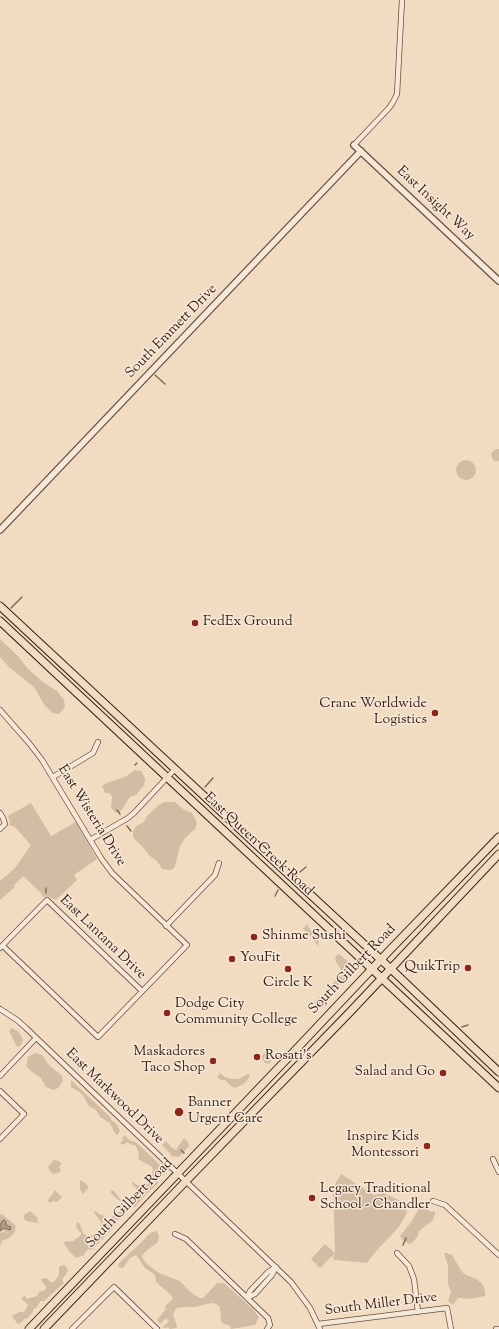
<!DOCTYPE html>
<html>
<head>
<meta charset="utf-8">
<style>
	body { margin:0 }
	canvas { display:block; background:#f1dcc1 }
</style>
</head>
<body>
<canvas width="499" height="1329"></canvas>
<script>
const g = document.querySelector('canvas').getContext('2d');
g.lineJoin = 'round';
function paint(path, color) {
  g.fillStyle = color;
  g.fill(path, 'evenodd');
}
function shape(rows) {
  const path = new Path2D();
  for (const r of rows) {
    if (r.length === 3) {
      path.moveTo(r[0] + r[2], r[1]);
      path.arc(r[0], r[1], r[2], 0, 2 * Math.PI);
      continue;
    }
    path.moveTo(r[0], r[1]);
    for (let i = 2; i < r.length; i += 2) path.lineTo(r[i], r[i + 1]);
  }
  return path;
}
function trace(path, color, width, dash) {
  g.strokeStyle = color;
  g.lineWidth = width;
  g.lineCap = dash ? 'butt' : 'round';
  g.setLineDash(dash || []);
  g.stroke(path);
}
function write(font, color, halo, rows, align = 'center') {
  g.font = font + ' "Sorts Mill Goudy",serif';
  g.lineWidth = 3;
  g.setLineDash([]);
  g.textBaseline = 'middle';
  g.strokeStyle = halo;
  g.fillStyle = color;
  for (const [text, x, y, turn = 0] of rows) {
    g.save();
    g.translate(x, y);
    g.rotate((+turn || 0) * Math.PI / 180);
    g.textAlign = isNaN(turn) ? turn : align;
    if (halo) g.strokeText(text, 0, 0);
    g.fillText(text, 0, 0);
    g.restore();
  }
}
paint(shape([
	[496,449,499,449,499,461,494,461,491,455,492,452],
	[466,470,10],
	[0,639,19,657,27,668,44,683,57,691,64,700,65,707,59,714,53,713,45,706,34,687,10,668,0,657],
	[135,770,141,771,143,774,145,780,144,785,136,795,130,797,121,811,116,813,111,808,112,796,109,793,105,793,102,786,106,783,125,777],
	[164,802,175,802,183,809,192,813,197,823,195,829,185,838,180,846,175,866,173,869,169,870,162,869,157,861,150,856,141,845,135,840,133,836,133,832,136,826,144,822,147,816,159,805],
	[31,803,51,836,76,822,97,859,74,875,77,880,56,900,48,896,43,897,40,892,23,876,14,885,15,887,0,900,0,881,15,868,31,845,15,827,9,825,10,822,8,816],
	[307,924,311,931,317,936,319,941,318,946,311,937,303,929],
	[339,954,351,964,353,971,349,978,333,989,331,987,331,985,343,973,335,960,336,956],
	[319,997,321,999,321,1003,312,1010,311,1010,310,1006],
	[12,1028,19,1032,23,1040,22,1044,20,1046,18,1047,16,1045,9,1031],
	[266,1052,272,1059,270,1063,267,1064,264,1062,262,1056],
	[35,1053,42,1055,48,1064,62,1076,63,1081,58,1088,54,1090,46,1087,41,1078,32,1072,26,1066,28,1057],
	[220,1073,225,1077,232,1079,239,1079,248,1074,250,1076,244,1084,235,1088,231,1086,225,1080,221,1080,217,1077],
	[71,1080,111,1118,111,1120,116,1123,120,1131,117,1135,114,1132,110,1123,100,1117,96,1110,89,1106,83,1095,78,1091,71,1087],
	[125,1135,128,1139,137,1143,160,1165,160,1167,164,1172,165,1174,158,1179,158,1184,149,1191,135,1207,130,1207,123,1217,116,1221,115,1226,92,1250,88,1249,84,1255,76,1258,69,1251,63,1242,73,1241,81,1235,81,1233,77,1229,76,1224,77,1222,80,1224,83,1233,87,1236,90,1236,99,1231,102,1224,93,1211,97,1212,99,1214,103,1215,106,1219,109,1220,115,1214,121,1211,123,1207,123,1203,117,1199,111,1193,111,1190,114,1191,120,1199,127,1201,135,1195,137,1191,136,1188,132,1184,132,1182,143,1188,150,1181,153,1169,151,1166,138,1159,139,1152,135,1145,132,1145,127,1142,123,1145,120,1143,123,1140,122,1138],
	[184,1138,188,1142,189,1146,179,1157,172,1156,162,1145,166,1141,172,1148,176,1150],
	[54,1160,59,1161,62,1164,59,1167,61,1170,60,1172,54,1174,50,1172,48,1167],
	[341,1174,374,1195,383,1193,397,1199,405,1205,407,1213,398,1228,377,1250,367,1263,335,1260,333,1258,334,1254,320,1268,311,1259,325,1244,335,1253,335,1252,333,1188],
	[80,1180,84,1182,89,1187,83,1194,80,1189],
	[55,1190,62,1197,57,1202,53,1201,50,1203,47,1200,49,1199],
	[424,1205,426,1208,431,1212,435,1211,435,1214,433,1220,419,1231,418,1236,412,1243,409,1244,403,1240,400,1236,412,1221,419,1208],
	[30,1211,38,1218,37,1220,39,1223,26,1221,24,1219,24,1215],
	[2,1214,16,1226,14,1234,11,1233,13,1234,9,1238,2,1241,0,1246,0,1233,5,1231,6,1233,11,1233,6,1232,4,1230,0,1232,0,1215],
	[157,1231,159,1236,158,1242,146,1251,142,1256,143,1259,147,1264,159,1273,180,1281,190,1292,200,1298,203,1298,207,1294,217,1283,224,1283,253,1309,258,1316,259,1317,255,1325,231,1329,230,1326,222,1323,221,1320,220,1307,216,1304,211,1303,195,1307,183,1307,176,1308,173,1315,177,1326,176,1328,170,1329,168,1327,165,1328,163,1327,169,1321,166,1318,160,1324,157,1320,166,1309,165,1307,166,1305,173,1299,171,1295,156,1282,155,1275,145,1268,136,1255,130,1258,123,1268,120,1268,118,1266,120,1262,143,1241,147,1236,152,1232],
	[444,1253,447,1253,452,1255,462,1272,466,1275,477,1279,483,1285,485,1291,485,1296,470,1299,458,1298,453,1305,448,1301,451,1292,448,1284,448,1266],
	[63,1265,66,1266,68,1271,62,1280,64,1283,44,1301,40,1301,37,1307,33,1310,33,1312,27,1319,26,1318,19,1324,17,1323,12,1316,19,1312,24,1312,28,1305,21,1298,25,1296,27,1299,37,1296,39,1292,45,1290,46,1287,45,1285,42,1282,41,1279,46,1278,51,1282,54,1282,59,1275,59,1267]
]), '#d2bca4');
const water = shape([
	[4,1220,6,1222,6,1225,11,1227,10,1230,4,1228,0,1231,0,1224,1,1224,2,1221,4,1220]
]);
paint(water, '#b39c88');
trace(water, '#836b5b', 1);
trace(shape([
	[155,375,165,384],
	[11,608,22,597],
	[135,765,137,763],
	[205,787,213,778],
	[117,810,120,814],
	[127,826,131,831],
	[300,872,306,867],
	[46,888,46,893],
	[275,896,278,890],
	[324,996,326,1004],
	[462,1027,468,1025],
	[181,1150,184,1153],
	[403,1245,406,1238]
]), '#836b5b', 1.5);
const minor = shape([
	[354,145,389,108,393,102,397,94,402,0],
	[0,710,29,743,42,760,101,858,112,873,187,945,98,1037,3,946],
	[53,777,93,753,98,742],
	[0,813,3,818,5,824,0,829],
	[90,840,128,818,134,813,175,769],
	[166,926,215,875,219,863],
	[0,948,47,900,142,991],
	[0,1009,17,1020,26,1028,291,1282,310,1308,320,1329],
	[0,1076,36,1038],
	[0,1091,24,1114,0,1139],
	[493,1159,499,1172],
	[433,1201,445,1205,499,1255],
	[175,1234,186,1239,268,1318,270,1325,267,1329],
	[397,1253,409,1266,414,1279,418,1312],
	[247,1297,250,1291,268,1272,276,1267],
	[247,1298,255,1294,272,1275,276,1267],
	[318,1324,447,1308,451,1329],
	[72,1329,114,1287,157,1329],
	[496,1329,499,1329]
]);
const tertiary = shape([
	[354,145,499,281],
	[0,530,361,151]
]);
const primary = shape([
	[0,606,261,849,391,969,499,1072],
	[0,621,499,1088],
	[29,1329,285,1061,387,953,499,837],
	[44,1329,186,1181,350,1012,499,854]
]);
trace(minor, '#685042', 6);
trace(tertiary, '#685042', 8);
trace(primary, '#3a2118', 9);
trace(minor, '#f6e8d7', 4.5);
trace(tertiary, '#f6e8d7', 5.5);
trace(primary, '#f1dcc1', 7);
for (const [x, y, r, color] of [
	[195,623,4,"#8f2418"],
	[435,713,4,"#8f2418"],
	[254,937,4,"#8f2418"],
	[232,959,4,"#8f2418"],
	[468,968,4,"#8f2418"],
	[288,969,4,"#8f2418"],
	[167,1013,4,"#8f2418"],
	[257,1057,4,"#8f2418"],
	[213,1061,4,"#8f2418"],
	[443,1073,4,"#8f2418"],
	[179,1112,5,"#8f2418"],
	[427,1146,4,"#8f2418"],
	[312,1198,4,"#8f2418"]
]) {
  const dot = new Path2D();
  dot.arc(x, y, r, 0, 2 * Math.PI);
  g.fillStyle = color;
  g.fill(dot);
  trace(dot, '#f6e8d7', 1.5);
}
write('14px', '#3a2118', '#f6e8d7', [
	["East Insight Way",435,204,43],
	["South Emmett Drive",172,332,-46],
	["East Wisteria Drive",91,816,58],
	["East Queen Creek Road",258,845,43],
	["East Lantana Drive",102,938,44],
	["South Gilbert Road",353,970,-46],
	["East Markwood Drive",114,1097,44],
	["South Gilbert Road",130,1204,-46],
	["South Miller Drive",381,1305,-7]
]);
write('14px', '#3a2118', '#f6e8d7', [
	["FedEx Ground",203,623],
	["Crane Worldwide",427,705,"right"],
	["Logistics",427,721,"right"],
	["Shinme Sushi",262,937],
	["YouFit",240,959],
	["QuikTrip",460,968,"right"],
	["Circle K",288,984,"center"],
	["Dodge City",175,1005],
	["Community College",175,1021],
	["Maskadores",205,1053,"right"],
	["Taco Shop",205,1069,"right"],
	["Rosati's",265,1057],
	["Salad and Go",435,1073,"right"],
	["Banner",188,1104],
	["Urgent Care",188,1120],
	["Inspire Kids",419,1138,"right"],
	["Montessori",419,1154,"right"],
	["Legacy Traditional",320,1190],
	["School - Chandler",320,1206]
], 'left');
</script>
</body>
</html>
